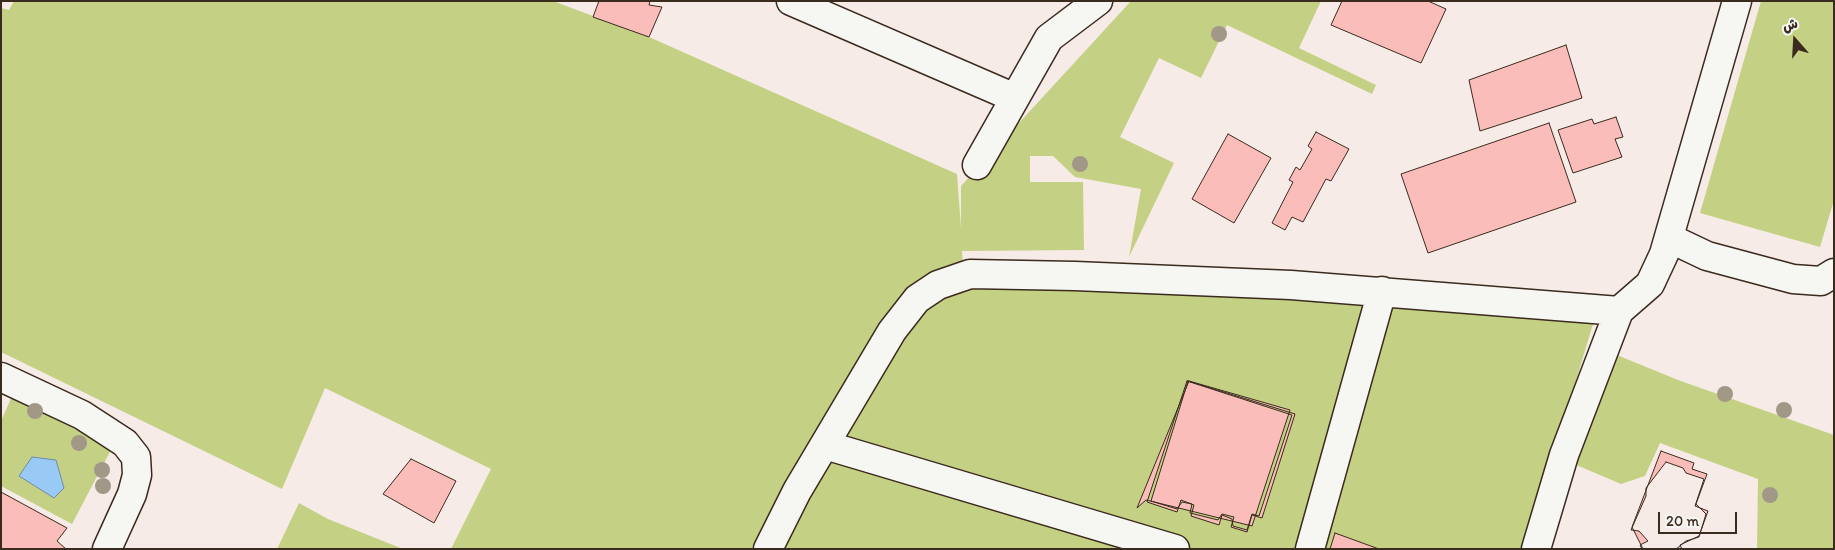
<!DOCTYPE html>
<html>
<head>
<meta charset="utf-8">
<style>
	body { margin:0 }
	#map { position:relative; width:1835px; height:550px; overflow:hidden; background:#f7ebe7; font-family:Itim,"Playpen Sans Arabic",sans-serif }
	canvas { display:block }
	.frame { position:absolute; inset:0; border:2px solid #3b2a1e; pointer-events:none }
	.north { position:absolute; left:1770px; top:15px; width:50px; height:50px; -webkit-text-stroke:4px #f6f6f2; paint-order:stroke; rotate:341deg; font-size:14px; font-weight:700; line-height:20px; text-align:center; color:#3b2a1e }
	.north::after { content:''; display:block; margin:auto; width:18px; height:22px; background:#3b2a1e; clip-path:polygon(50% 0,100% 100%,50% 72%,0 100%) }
	.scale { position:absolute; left:1658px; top:512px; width:79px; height:22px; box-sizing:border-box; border:2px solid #3b2a1e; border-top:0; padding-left:6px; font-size:15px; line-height:18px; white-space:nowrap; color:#3b2a1e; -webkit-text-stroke:4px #f6f6f2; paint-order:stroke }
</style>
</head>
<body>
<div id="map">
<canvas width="1835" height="550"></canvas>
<div class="frame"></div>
<div class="north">ش</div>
<div class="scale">20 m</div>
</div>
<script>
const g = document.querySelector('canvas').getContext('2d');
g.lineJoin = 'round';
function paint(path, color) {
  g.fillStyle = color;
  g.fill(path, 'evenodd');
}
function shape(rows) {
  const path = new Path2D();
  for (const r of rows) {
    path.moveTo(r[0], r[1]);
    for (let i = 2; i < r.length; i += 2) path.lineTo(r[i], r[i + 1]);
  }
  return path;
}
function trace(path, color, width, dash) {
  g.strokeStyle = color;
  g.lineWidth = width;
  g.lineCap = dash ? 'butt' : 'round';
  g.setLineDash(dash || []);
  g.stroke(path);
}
paint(shape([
	[14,1,553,1,649,37,957,174,961,228,961,186,1131,1,1321,1,1299,48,1376,85,1372,94,1227,25,1201,78,1159,58,1120,137,1174,163,1129,257,1141,189,1075,177,1053,156,1030,156,1030,182,1083,182,1084,250,962,251,964,279,1424,282,1593,324,1525,549,451,549,491,469,325,388,282,489,1,352,1,8,9,10],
	[1761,1,1834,1,1834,200,1820,247,1700,213],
	[1612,353,1678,380,1834,435,1834,549,1757,549,1758,479,1660,443,1645,476,1621,484,1567,461],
	[12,396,112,448,72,524,1,486,1,421],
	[299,503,328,519,403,549,277,549]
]), '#c4d185');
const water = shape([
	[32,457,56,460,64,488,54,498,19,476,32,457]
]);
paint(water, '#98caf5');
trace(water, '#738a9f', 1);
const building = shape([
	[599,1,650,1,649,5,662,7,649,37,593,17,599,1],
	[1342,1,1428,1,1446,9,1421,63,1331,25,1342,1],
	[1566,45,1582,98,1480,131,1469,80,1566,45],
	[1616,117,1623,137,1615,139,1622,157,1573,173,1558,130,1592,119,1594,124,1616,117],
	[1549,123,1576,202,1428,253,1401,174,1549,123],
	[1316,132,1349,149,1331,181,1326,179,1303,222,1292,217,1285,230,1272,223,1293,182,1289,180,1296,167,1300,170,1312,149,1308,146,1316,132],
	[1228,134,1271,158,1234,223,1192,199,1228,134],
	[1187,381,1292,415,1259,516,1252,514,1247,530,1233,526,1232,519,1222,515,1219,525,1191,516,1194,505,1181,500,1177,512,1147,502,1187,381],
	[1188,381,1295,414,1262,518,1252,515,1247,532,1231,527,1234,517,1222,514,1218,520,1190,513,1192,504,1182,502,1177,509,1151,501,1188,381],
	[1189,381,1290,410,1252,526,1146,500,1137,508,1189,381],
	[1661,451,1694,463,1692,469,1707,474,1696,504,1706,514,1699,537,1686,541,1676,549,1643,549,1632,527,1661,451],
	[411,459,456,481,434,523,383,494,411,459],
	[1666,462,1683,468,1686,473,1704,479,1695,506,1708,511,1699,536,1680,545,1682,549,1642,549,1640,545,1648,541,1639,531,1631,530,1646,496,1646,488,1666,462],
	[1,492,67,528,57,541,66,549,1,549,1,492],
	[1335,533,1379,549,1330,549,1335,533]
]);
paint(building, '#fabdb9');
trace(building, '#3b2a1e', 1);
const minor = shape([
	[791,1,1015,98],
	[977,165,1049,38,1098,1],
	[1669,238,1707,256,1793,279,1821,281,1834,273],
	[1,377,82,415,125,443,136,457,137,475,132,494,107,549],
	[825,445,1175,549],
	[768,549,797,491,892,331,917,299,938,285,970,274,1075,276,1291,285,1619,311,1650,284,1664,254,1737,1],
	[1310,549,1382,291],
	[1536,549,1564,455,1619,311]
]);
trace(minor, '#3b2a1e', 31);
trace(minor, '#f6f6f2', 28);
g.fillStyle = '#a29887';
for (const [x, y] of [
	[1219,34],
	[1080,164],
	[1725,394],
	[1784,410],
	[35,411],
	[79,443],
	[102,470],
	[103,486],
	[1770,495]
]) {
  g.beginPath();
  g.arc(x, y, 8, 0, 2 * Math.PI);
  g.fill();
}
</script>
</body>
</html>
